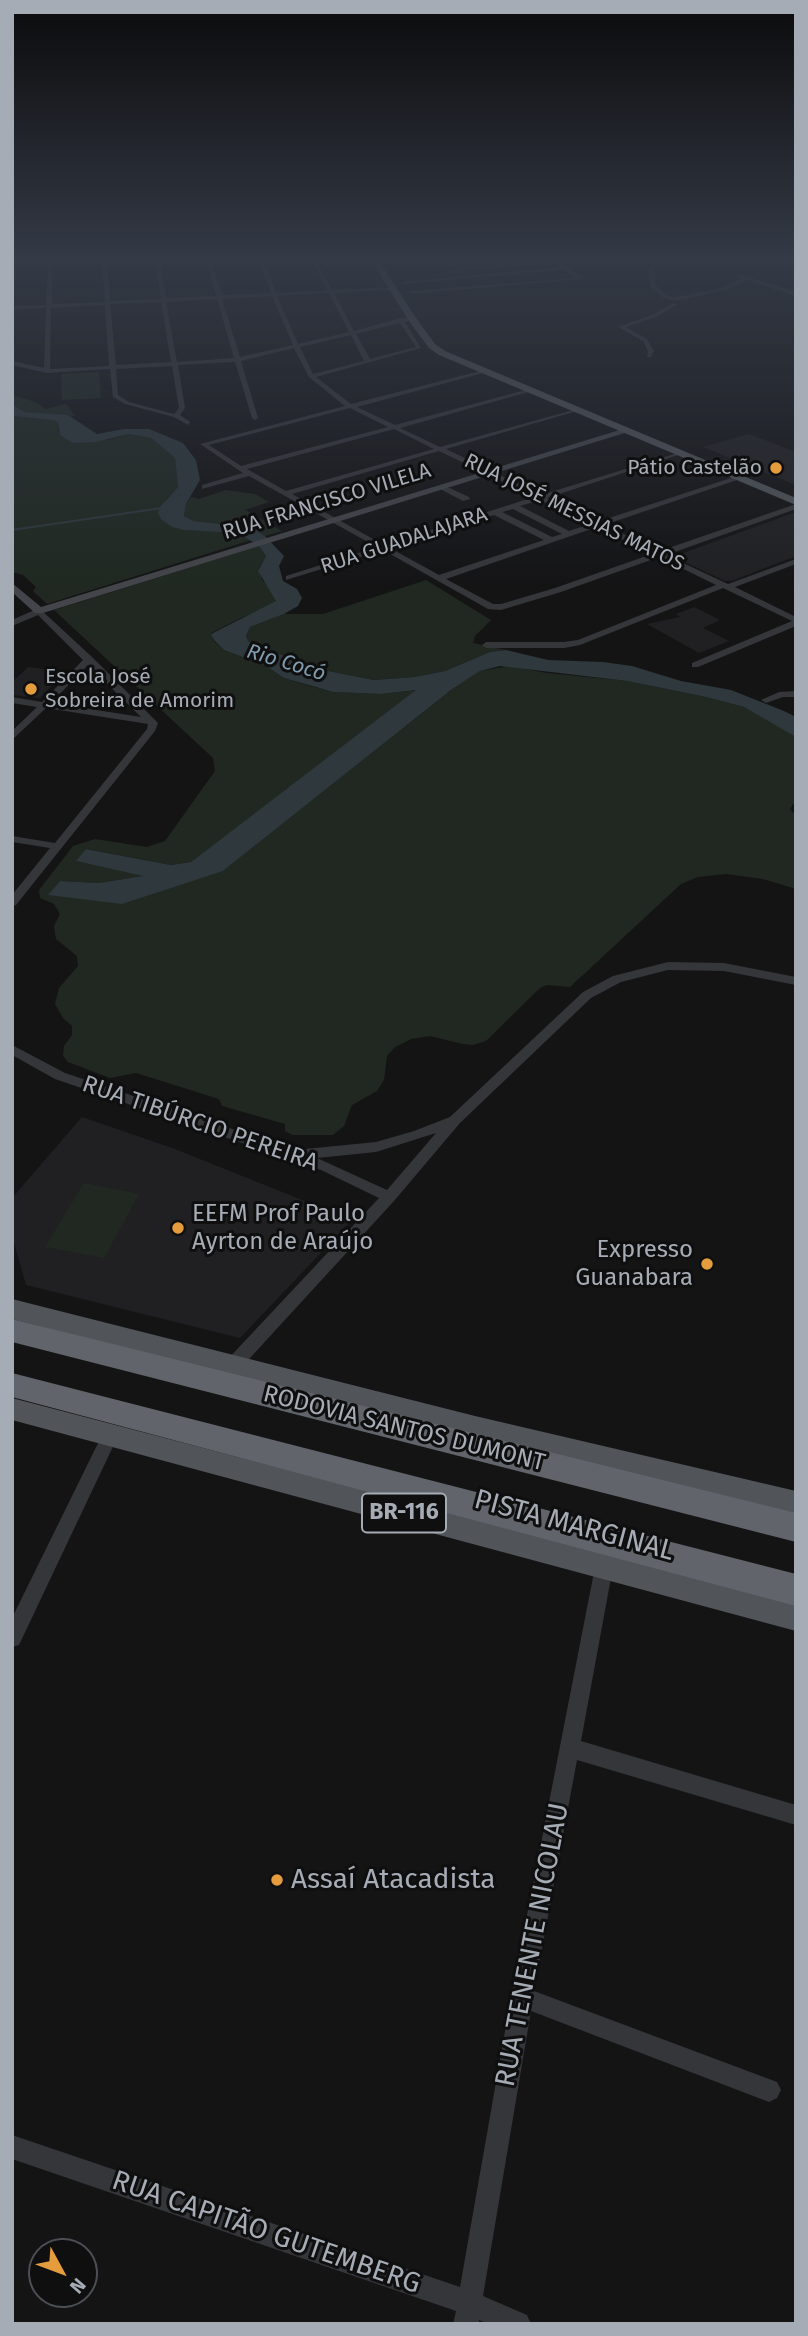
<!DOCTYPE html>
<html>
<head>
<meta charset="utf-8">
<style>
	body { margin:0 }
	#map { position:relative; width:808px; height:2336px; overflow:hidden; background:#141415; font-family:"Fira Sans",sans-serif }
	canvas { display:block }
	.frame { position:absolute; inset:0; border:14px solid #a6acb5; pointer-events:none }
	.north { position:absolute; left:28px; top:2238px; width:70px; height:70px; box-sizing:border-box; background:#0f0f10; border:2px solid #4b4e52; border-radius:50%; rotate:131deg; font-size:19px; font-weight:700; line-height:28px; text-align:center; color:#a6acb5 }
	.north::after { content:''; display:block; margin:auto; width:24px; height:32px; background:#e59c3c; clip-path:polygon(50% 0,100% 100%,50% 72%,0 100%) }
</style>
</head>
<body>
<div id="map">
<canvas width="808" height="2336"></canvas>
<div class="frame"></div>
<div class="north">N</div>
</div>
<script>
const g = document.querySelector('canvas').getContext('2d');
g.lineJoin = 'round';
function paint(path, color) {
  g.fillStyle = color;
  g.fill(path, 'evenodd');
}
function shape(rows) {
  const path = new Path2D();
  for (const r of rows) {
    path.moveTo(r[0], r[1]);
    for (let i = 2; i < r.length; i += 2) path.lineTo(r[i], r[i + 1]);
  }
  return path;
}
function trace(path, color, width, dash) {
  g.strokeStyle = color;
  g.lineWidth = width;
  g.lineCap = dash ? 'butt' : 'round';
  g.setLineDash(dash || []);
  g.stroke(path);
}
function write(font, color, halo, rows, align = 'center') {
  g.font = font + ' "Fira Sans",sans-serif';
  g.lineWidth = 6;
  g.setLineDash([]);
  g.textBaseline = 'middle';
  g.strokeStyle = halo;
  g.fillStyle = color;
  for (const [text, x, y, turn = 0] of rows) {
    g.save();
    g.translate(x, y);
    g.rotate((+turn || 0) * Math.PI / 180);
    g.textAlign = isNaN(turn) ? turn : align;
    if (halo) g.strokeText(text, 0, 0);
    g.fillText(text, 0, 0);
    g.restore();
  }
}
paint(shape([
	[749,434,796,452,796,485,703,447],
	[796,512,796,556,732,581,725,581,676,558,678,555],
	[694,607,720,620,703,628,729,641,699,653,647,624,680,617,676,614],
	[28,667,65,672,40,698,12,695,12,682],
	[82,1117,175,1149,352,1220,240,1338,26,1285,12,1236,12,1198]
]), '#202022');
paint(shape([
	[450,262,533,262,544,264,504,266,495,270,434,276,464,266,440,265],
	[99,372,101,398,62,400,61,374],
	[12,395,35,402,46,409,66,404,75,416,25,412,12,404],
	[12,416,50,418,58,423,58,431,108,440,129,434,151,438,175,458,178,487,164,502,194,531,229,531,251,540,47,604,33,591,36,587,23,575,12,572],
	[226,490,255,494,269,502,245,510,282,531,265,536,252,527,194,521,184,516,186,504,191,497,199,499],
	[259,546,266,556,259,568,262,580,271,589,276,601,274,605,243,617,211,633,214,641,224,650,266,666,284,678,310,686,333,692,381,694,418,690,191,862,171,865,87,849,77,861,146,876,99,883,60,881,49,895,223,871,451,690,480,671,509,666,547,673,627,681,706,697,744,707,788,730,796,737,796,800,790,809,796,816,796,889,763,879,726,874,698,877,681,884,570,987,547,985,540,988,486,1041,473,1045,463,1044,430,1036,411,1039,395,1047,387,1056,384,1080,377,1091,352,1105,344,1126,333,1135,293,1135,285,1131,285,1124,222,1106,219,1099,136,1073,110,1078,68,1062,63,1056,64,1046,72,1035,72,1026,63,1018,55,1004,59,988,78,966,77,956,56,939,54,926,60,914,54,904,40,898,39,890,73,846,95,839,147,847,165,841,215,771,213,758,54,610],
	[426,580,491,620,475,636,473,643,506,650,490,652,445,671,414,677,374,680,313,668,248,641,246,636,250,627,284,614,323,614],
	[84,1183,139,1194,104,1258,45,1247]
]), '#202821');
paint(shape([
	[12,404,25,412,68,415,97,434,124,429,149,429,183,443,196,460,200,480,186,504,184,516,194,521,252,527,265,536,284,556,279,566,283,581,297,589,302,598,298,606,284,614,250,627,246,636,248,641,313,668,374,680,414,677,445,671,490,652,506,650,548,660,603,662,632,666,681,681,731,690,784,711,796,717,796,737,744,707,706,697,627,681,500,666,480,671,451,690,223,871,122,904,48,895,60,881,99,883,143,876,76,861,86,849,171,865,191,862,416,690,381,694,333,692,284,678,266,666,224,650,214,640,211,634,276,601,258,571,266,556,259,546,238,533,184,530,172,527,161,519,158,513,160,507,178,487,175,458,151,438,129,434,96,442,73,443,60,435,58,423,54,420,12,416]
]), '#2e383d');
trace(shape([
	[12,530,162,508]
]), '#2e383d', 2);
paint(shape([
	[12,262,44,262,12,265,12,262],
	[48,262,53,262,52,304,105,302,102,262,107,262,110,301,161,299,155,262,160,262,166,298,216,296,207,262,212,262,222,295,271,293,260,262,265,262,276,293,327,290,313,262,317,262,332,290,395,287,393,290,334,293,354,331,401,318,414,318,414,320,405,322,421,348,316,377,351,404,484,370,487,372,357,407,395,425,529,389,532,391,400,428,440,447,577,409,577,411,446,449,541,495,681,452,681,454,547,498,597,522,740,475,740,479,604,525,660,551,796,504,796,509,666,555,728,584,796,559,796,564,735,587,796,617,796,626,698,667,692,667,692,663,792,621,723,588,580,645,564,648,486,648,482,645,486,642,564,642,578,640,716,585,659,557,561,592,501,610,488,609,383,550,286,580,286,576,377,547,249,476,202,489,202,485,243,473,200,444,345,406,309,377,294,348,241,361,258,418,255,420,252,418,235,362,178,365,185,408,180,415,190,422,188,425,174,417,125,404,113,397,110,369,47,373,12,365,12,361,44,368,46,308,12,310,12,306,46,305,48,262],
	[329,293,349,332,298,344,277,296,329,293],
	[272,296,293,345,240,357,222,299,272,296],
	[217,299,234,358,177,362,166,302,217,299],
	[161,302,171,362,116,365,110,304,161,302],
	[105,305,109,366,50,369,51,308,105,305],
	[400,323,416,347,370,359,356,334,400,323],
	[351,335,364,361,313,374,300,347,351,335],
	[172,366,179,408,174,414,129,402,118,395,116,369,172,366],
	[350,408,388,427,241,466,209,445,350,408],
	[394,429,434,449,286,491,247,469,394,429],
	[439,451,534,497,384,545,292,494,439,451],
	[540,500,590,524,569,531,520,506,540,500],
	[513,509,562,534,552,537,502,512,513,509],
	[494,515,544,540,439,575,390,548,494,515],
	[597,527,652,554,555,588,501,604,493,604,446,579,597,527],
	[554,262,559,262,568,267,583,279,411,294,409,291,575,278,564,270,404,284,401,282,560,267,554,262],
	[651,267,654,269,656,286,668,296,675,297,722,288,742,278,737,276,740,274,796,292,796,296,747,280,726,290,675,301,664,298,651,288,648,269,651,267],
	[673,303,678,304,656,317,626,327,647,339,654,351,651,357,647,357,648,351,643,341,618,327,652,315,673,303],
	[443,485,469,497,470,499,463,501,440,489,439,487,443,485],
	[39,608,92,657,158,723,155,731,16,905,12,906,12,895,50,848,12,842,12,836,55,843,147,729,148,724,46,708,12,740,12,731,37,707,12,703,12,697,42,702,83,660,38,615,12,626,12,620,39,608],
	[88,665,141,717,51,703,88,665],
	[796,691,796,697,783,697,766,703,761,700,779,692,796,691],
	[668,962,724,963,796,977,796,985,724,971,668,970,621,982,591,998,460,1123,394,1201,239,1370,233,1372,227,1370,225,1365,227,1360,379,1198,321,1170,55,1079,12,1055,12,1045,65,1073,295,1150,376,1142,414,1131,450,1117,583,992,613,976,668,962],
	[436,1133,387,1190,317,1158,376,1152,436,1133],
	[110,1429,116,1431,118,1436,19,1645,12,1647,12,1618,104,1431,110,1429],
	[604,1558,610,1561,613,1567,581,1741,796,1805,796,1825,577,1760,534,1991,777,2082,781,2090,777,2098,769,2102,531,2011,483,2296,527,2315,531,2324,488,2324,479,2320,479,2324,453,2324,456,2311,12,2159,12,2135,460,2287,511,1997,595,1567,598,1561,604,1558]
]), '#35363a');
paint(shape([
	[623,429,631,431,43,613,35,613,12,592,12,583,41,607,623,429]
]), '#43454a');
paint(shape([
	[372,262,380,262,416,318,435,344,445,351,796,498,796,505,439,355,429,348,409,321,372,262],
	[12,1299,475,1416,796,1491,796,1515,475,1438,12,1319,12,1299],
	[12,1398,796,1603,796,1631,12,1420,12,1398]
]), '#515459');
paint(shape([
	[12,1319,796,1513,796,1542,12,1342,12,1319],
	[12,1373,796,1574,796,1606,12,1397,12,1373]
]), '#61656b');
const sky = g.createLinearGradient(0, 0, 0, 589);
sky.addColorStop(0, '#0b0b0c');
sky.addColorStop(0.44, '#343a46');
sky.addColorStop(1, '#343a4600');
g.fillStyle = sky;
g.fillRect(0, 0, 808, 589);
for (const [x, y, r, color] of [
	[776,468,7,"#e59c3c"],
	[31,689,7,"#e59c3c"],
	[178,1228,7,"#e59c3c"],
	[707,1264,7,"#e59c3c"],
	[277,1880,7,"#e59c3c"]
]) {
  const dot = new Path2D();
  dot.arc(x, y, r, 0, 2 * Math.PI);
  g.fillStyle = color;
  g.fill(dot);
  trace(dot, '#0f0f10', 2.5);
}
write('21px', '#a6acb5', '#0f0f10', [
	["Pátio Castelão",762,468],
	["Escola José",45,677,"left"],
	["Sobreira de Amorim",45,701,"left"]
], 'right');
write('21px', '#a6acb5', '#0f0f10', [
	["RUA FRANCISCO VILELA",327,502,-17],
	["RUA JOSÉ MESSIAS MATOS",574,513,26],
	["RUA GUADALAJARA",404,541,-18]
]);
write('italic 21px', '#809cae', '#0f0f10', [
	["Rio Cocó",286,663,17]
]);
for (const [x, y, w] of [
	[404,1513,84]
]) {
  const box = new Path2D();
  box.roundRect(x - w / 2, y - 19.5, w, 39, 5);
  g.fillStyle = '#0f0f10';
  g.fill(box);
  trace(box, '#a6acb5', 2);
}
write('bold 23px', '#a6acb5', null, [
	["BR-116",404,1513]
]);
write('24px', '#a6acb5', '#0f0f10', [
	["RUA TIBÚRCIO PEREIRA",200,1124,19],
	["RODOVIA SANTOS DUMONT",404,1429,14]
]);
write('24px', '#a6acb5', '#0f0f10', [
	["EEFM Prof Paulo",192,1214],
	["Ayrton de Araújo",192,1242],
	["Expresso",693,1250,"right"],
	["Guanabara",693,1278,"right"]
], 'left');
write('28px', '#a6acb5', '#0f0f10', [
	["PISTA MARGINAL",574,1526,15],
	["RUA TENENTE NICOLAU",533,1945,-79],
	["RUA CAPITÃO GUTEMBERG",266,2233,19]
]);
write('28px', '#a6acb5', '#0f0f10', [
	["Assaí Atacadista",291,1880]
], 'left');
</script>
</body>
</html>
